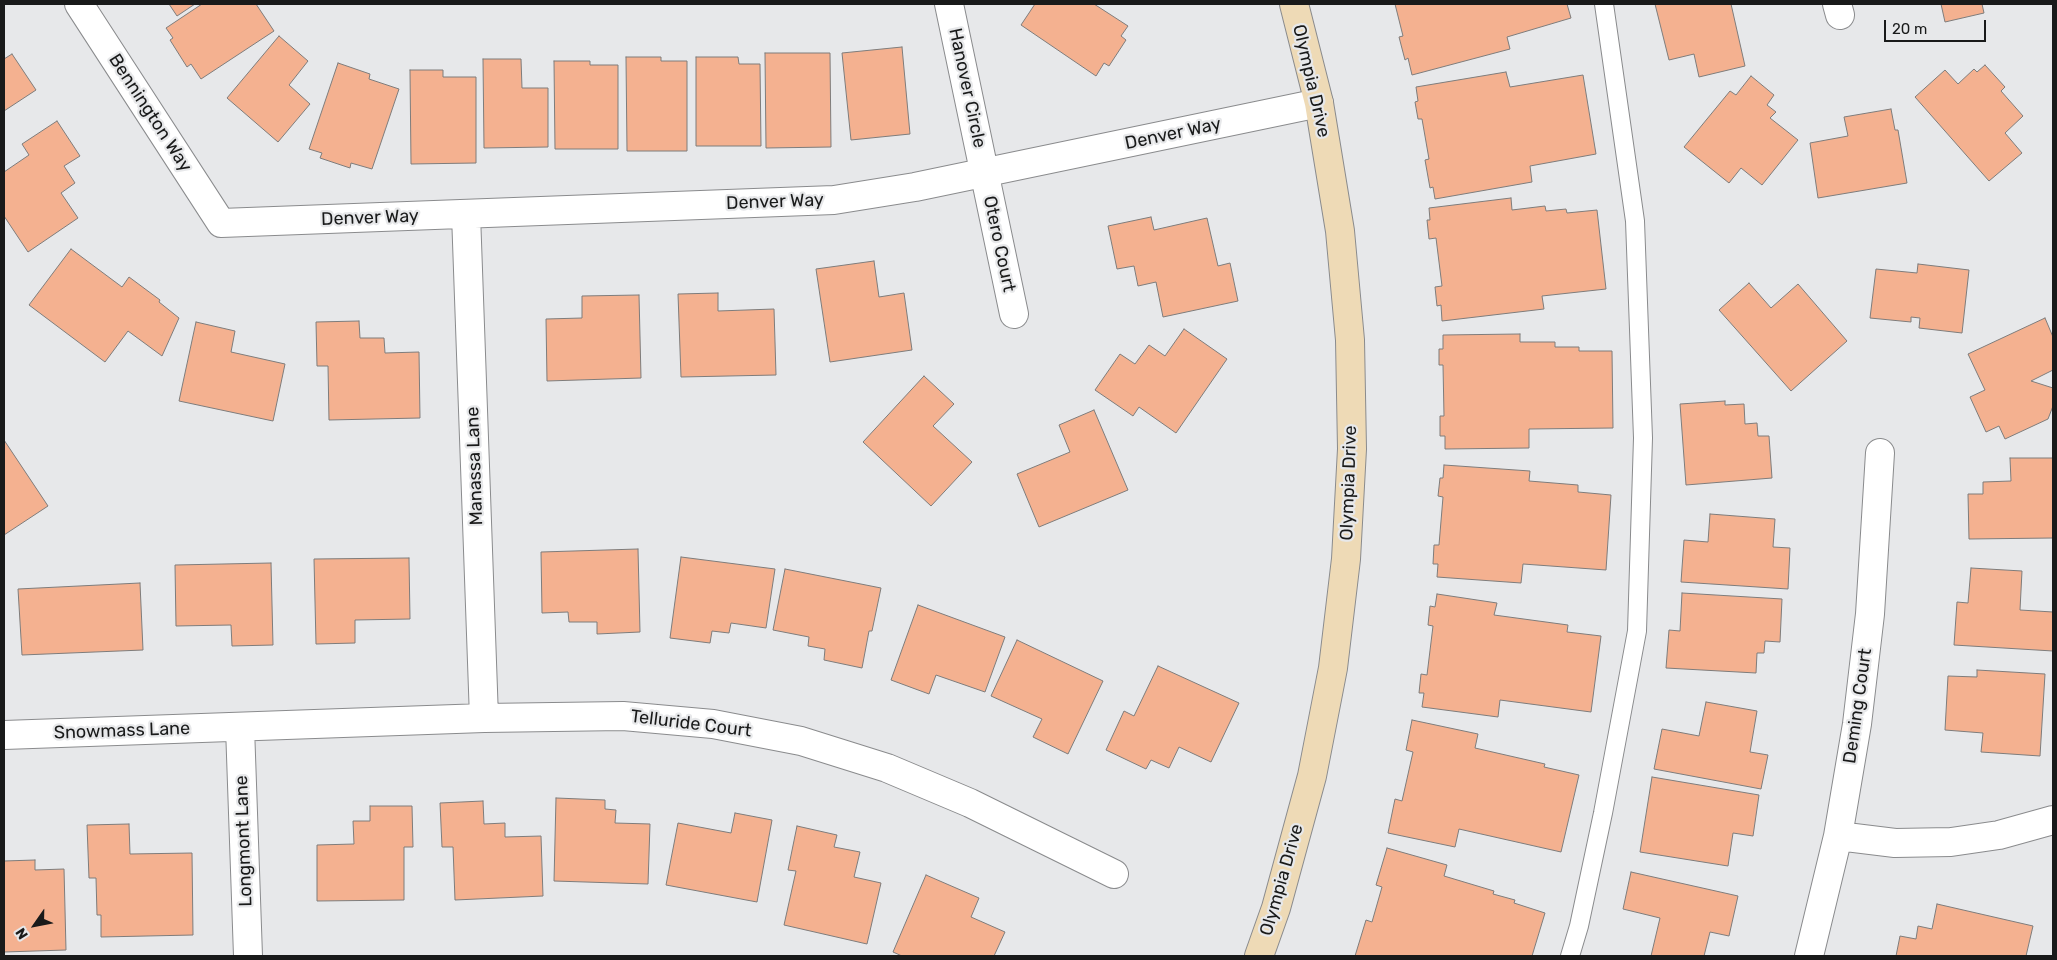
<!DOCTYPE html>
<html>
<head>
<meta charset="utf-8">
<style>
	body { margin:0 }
	#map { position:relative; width:2057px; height:960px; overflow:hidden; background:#e7e8ea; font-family:Rubik,sans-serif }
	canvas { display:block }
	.frame { position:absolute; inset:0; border:5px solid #191a1a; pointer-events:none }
	.north { position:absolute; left:10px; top:900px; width:50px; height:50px; -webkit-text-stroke:4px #e7e8ea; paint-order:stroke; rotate:237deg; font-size:14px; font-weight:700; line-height:20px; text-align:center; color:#191a1a }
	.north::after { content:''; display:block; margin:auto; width:18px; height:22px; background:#191a1a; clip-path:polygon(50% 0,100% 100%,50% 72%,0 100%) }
	.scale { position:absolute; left:1884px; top:20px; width:102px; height:22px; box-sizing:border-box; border:2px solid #191a1a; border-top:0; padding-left:6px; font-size:15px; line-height:18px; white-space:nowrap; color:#191a1a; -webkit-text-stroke:4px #e7e8ea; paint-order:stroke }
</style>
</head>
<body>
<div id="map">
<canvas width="2057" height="960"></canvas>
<div class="frame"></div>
<div class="north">N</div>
<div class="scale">20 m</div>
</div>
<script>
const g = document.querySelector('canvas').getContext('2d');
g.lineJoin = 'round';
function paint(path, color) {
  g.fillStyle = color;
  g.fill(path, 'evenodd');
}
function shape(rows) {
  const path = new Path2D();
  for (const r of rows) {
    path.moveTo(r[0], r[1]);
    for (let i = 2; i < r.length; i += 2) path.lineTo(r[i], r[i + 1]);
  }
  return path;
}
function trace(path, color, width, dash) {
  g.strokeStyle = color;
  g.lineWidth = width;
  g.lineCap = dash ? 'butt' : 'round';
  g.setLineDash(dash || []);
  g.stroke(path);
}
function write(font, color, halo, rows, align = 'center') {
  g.font = font + ' Rubik,sans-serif';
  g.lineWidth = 4.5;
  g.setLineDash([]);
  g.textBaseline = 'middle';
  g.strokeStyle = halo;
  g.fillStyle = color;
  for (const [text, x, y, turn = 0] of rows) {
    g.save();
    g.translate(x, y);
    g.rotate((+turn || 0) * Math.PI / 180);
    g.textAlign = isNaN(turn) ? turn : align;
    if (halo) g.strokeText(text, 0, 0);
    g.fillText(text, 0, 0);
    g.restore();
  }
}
const building = shape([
	[169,4,195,4,177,16,169,4],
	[202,4,256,4,274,31,201,79,191,64,187,67,170,40,173,38,166,28,202,4],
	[1035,4,1094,4,1128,26,1121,36,1126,40,1109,66,1104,63,1096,76,1021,25,1035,4],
	[1395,4,1567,4,1571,18,1507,37,1510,49,1412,75,1408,58,1405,60,1399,37,1403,36,1395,4],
	[1655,4,1731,4,1745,66,1699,77,1694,54,1669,60,1655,4],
	[1941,4,1982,4,1984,13,1945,22,1941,4],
	[279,36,308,61,289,85,310,104,278,142,227,98,279,36],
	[902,47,910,134,851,140,842,53,902,47],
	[765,53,830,53,831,147,766,148,765,53],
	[12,54,36,90,4,111,4,59,12,54],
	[626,57,661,57,661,61,687,61,687,151,627,151,626,57],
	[696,57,738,57,739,64,760,64,761,146,696,146,696,57],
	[483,59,521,59,522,88,548,88,548,147,484,148,483,59],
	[554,61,590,61,590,65,618,65,618,149,555,149,554,61],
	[338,63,370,74,369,79,399,89,372,169,351,163,350,168,320,158,322,153,309,149,338,63],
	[1985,65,2005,87,2001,91,2023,116,2005,133,2022,153,1989,181,1915,97,1945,70,1958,84,1974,69,1977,72,1985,65],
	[410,70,443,70,443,77,476,77,476,163,411,164,410,70],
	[1506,72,1510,87,1583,75,1596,154,1530,166,1532,182,1435,199,1433,187,1430,188,1425,160,1429,159,1422,119,1418,119,1415,102,1418,101,1416,87,1506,72],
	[1751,76,1774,95,1767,105,1776,112,1770,118,1798,140,1762,185,1741,168,1729,183,1684,147,1730,91,1736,95,1751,76],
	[1891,109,1895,130,1898,130,1907,183,1818,198,1810,143,1848,136,1844,117,1891,109],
	[57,121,80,156,64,166,75,183,61,193,78,218,28,252,4,216,4,172,29,155,22,144,57,121],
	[1511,198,1512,210,1545,206,1546,211,1566,209,1567,213,1597,210,1606,289,1542,296,1544,309,1442,321,1441,305,1437,306,1435,287,1442,286,1436,238,1429,239,1427,220,1430,220,1429,208,1511,198],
	[1151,217,1154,230,1207,218,1218,266,1230,263,1238,301,1163,317,1156,282,1138,286,1134,266,1117,269,1108,226,1151,217],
	[71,249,122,287,129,277,160,300,159,302,179,318,162,356,128,331,105,362,29,305,71,249],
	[874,261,879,297,904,293,912,350,830,362,816,269,874,261],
	[1918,264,1969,270,1962,333,1919,328,1920,318,1911,317,1911,322,1870,318,1876,269,1917,273,1918,264],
	[1749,283,1771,308,1798,284,1847,341,1791,391,1719,310,1749,283],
	[718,293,718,311,774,309,776,375,681,377,678,294,718,293],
	[639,295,641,378,547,381,546,319,582,318,582,296,639,295],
	[2045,318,2053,337,2053,370,2031,381,2053,388,2053,406,2048,419,2005,439,1999,426,1986,432,1970,397,1985,390,1968,354,2045,318],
	[359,321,360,338,384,338,385,353,419,352,420,418,329,420,328,366,317,366,316,322,359,321],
	[196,322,235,331,231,352,285,364,273,421,179,401,196,322],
	[1184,329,1227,359,1176,433,1139,407,1133,416,1095,390,1120,354,1135,364,1149,345,1165,356,1184,329],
	[1520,334,1520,342,1555,342,1555,347,1579,347,1579,351,1612,351,1613,428,1529,429,1529,448,1445,449,1445,436,1440,436,1440,416,1444,416,1443,365,1439,365,1439,349,1443,349,1443,335,1520,334],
	[924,376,954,404,933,426,972,462,931,506,863,442,924,376],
	[1725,401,1725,405,1744,404,1745,424,1757,423,1758,436,1769,436,1772,478,1686,485,1680,404,1725,401],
	[1094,410,1128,490,1039,527,1017,474,1070,452,1059,425,1094,410],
	[4,440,48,506,4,535,4,440],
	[2010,458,2053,458,2053,538,1969,539,1968,494,1983,494,1983,482,2011,481,2010,458],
	[1444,465,1530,471,1529,481,1578,485,1578,492,1611,495,1606,570,1523,564,1521,583,1437,577,1438,564,1433,564,1434,545,1439,545,1443,497,1438,496,1440,478,1443,478,1444,465],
	[1710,514,1775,519,1773,547,1790,548,1788,589,1681,582,1684,540,1708,542,1710,514],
	[638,549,640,632,597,634,597,622,569,622,568,612,542,613,541,552,638,549],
	[681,557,775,569,766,628,731,623,729,633,712,631,710,643,670,638,681,557],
	[409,558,410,619,355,620,355,643,316,644,314,559,409,558],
	[271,563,273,645,232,646,231,625,176,626,175,565,271,563],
	[1971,568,2022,571,2020,610,2053,612,2053,651,1954,645,1957,602,1968,603,1971,568],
	[785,569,881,588,872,631,869,631,862,668,824,660,825,649,808,646,809,637,773,630,785,569],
	[140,583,143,650,22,655,18,589,140,583],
	[1682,593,1782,599,1780,642,1765,641,1764,653,1757,653,1756,673,1666,668,1669,630,1680,631,1682,593],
	[1437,594,1497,603,1494,615,1568,625,1567,632,1601,636,1591,712,1500,700,1498,717,1422,707,1424,693,1419,693,1421,674,1427,675,1433,626,1428,625,1430,606,1435,607,1437,594],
	[918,605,1005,637,985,692,936,675,929,694,891,680,918,605],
	[1017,640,1103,681,1068,754,1033,737,1042,719,991,696,1017,640],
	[1158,666,1239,703,1211,762,1179,747,1169,768,1151,760,1146,769,1106,750,1124,711,1134,716,1158,666],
	[1977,670,2045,674,2040,756,1981,752,1983,733,1945,730,1948,676,1977,677,1977,670],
	[1706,702,1757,711,1750,752,1768,755,1761,789,1654,769,1662,729,1699,736,1706,702],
	[1412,720,1478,734,1475,748,1545,764,1544,767,1579,775,1561,852,1459,829,1455,847,1388,833,1395,799,1402,801,1413,752,1406,750,1412,720],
	[1652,777,1759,795,1753,836,1733,833,1728,866,1640,852,1652,777],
	[556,798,605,800,605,809,616,810,615,823,650,824,648,884,554,881,556,798],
	[483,801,484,824,505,823,505,837,541,836,543,896,455,900,453,847,442,847,440,803,483,801],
	[370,806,412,806,413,847,404,847,404,900,317,901,317,845,354,844,353,821,370,821,370,806],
	[735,813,772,820,757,902,666,885,678,823,731,833,735,813],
	[129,824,130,854,192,853,193,935,101,937,101,915,97,915,96,878,89,878,87,825,129,824],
	[797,826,837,835,834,847,860,852,854,877,881,883,867,944,784,925,796,871,788,870,797,826],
	[1387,848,1447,865,1444,876,1494,891,1493,894,1515,900,1514,903,1545,913,1532,956,1355,956,1366,920,1372,922,1382,887,1376,885,1387,848],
	[35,860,35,870,64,869,66,950,4,952,4,861,35,860],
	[1631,872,1738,896,1729,936,1710,932,1704,956,1651,956,1660,918,1623,909,1631,872],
	[926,875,979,898,971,917,1005,932,994,956,902,956,893,952,926,875],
	[1937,904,2033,926,2026,956,1896,956,1900,936,1916,939,1918,926,1932,929,1937,904]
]);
paint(building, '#f4b190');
trace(building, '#7e7c7b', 1);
const lane = shape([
	[1570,956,1579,926,1603,813,1637,631,1643,438,1635,221,1604,4]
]);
const street = shape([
	[79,4,221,223,834,200,915,187,1319,103],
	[949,4,1014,314],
	[1837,4,1840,15],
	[466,214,484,718],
	[240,727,248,956],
	[4,735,484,718,623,716,713,724,801,741,887,768,970,803,1114,874],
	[1838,836,1895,843,1951,842,1999,835,2053,820],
	[1809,956,1838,836,1857,724,1870,614,1880,453]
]);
const secondary = shape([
	[1259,956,1276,908,1312,776,1333,668,1346,559,1352,449,1350,340,1340,231,1319,103,1294,4]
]);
trace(lane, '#8a8b8d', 20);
trace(street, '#8a8b8d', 30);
trace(secondary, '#8a8b8d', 30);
trace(lane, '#fff', 18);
trace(street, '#fff', 28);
trace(secondary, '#eedab6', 28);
write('18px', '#191a1a', '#e7e8ea', [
	["Olympia Drive",1311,81,77],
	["Hanover Circle",967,88,78],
	["Bennington Way",150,113,57],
	["Denver Way",1173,134,-12],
	["Denver Way",775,202,-2],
	["Denver Way",370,218,-2],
	["Otero Court",999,244,78],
	["Manassa Lane",475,466,-92],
	["Olympia Drive",1349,483,-88],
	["Deming Court",1858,706,-82],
	["Telluride Court",691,724,7],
	["Snowmass Lane",122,731,-2],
	["Longmont Lane",244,841,-92],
	["Olympia Drive",1282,880,-74]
]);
</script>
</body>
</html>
